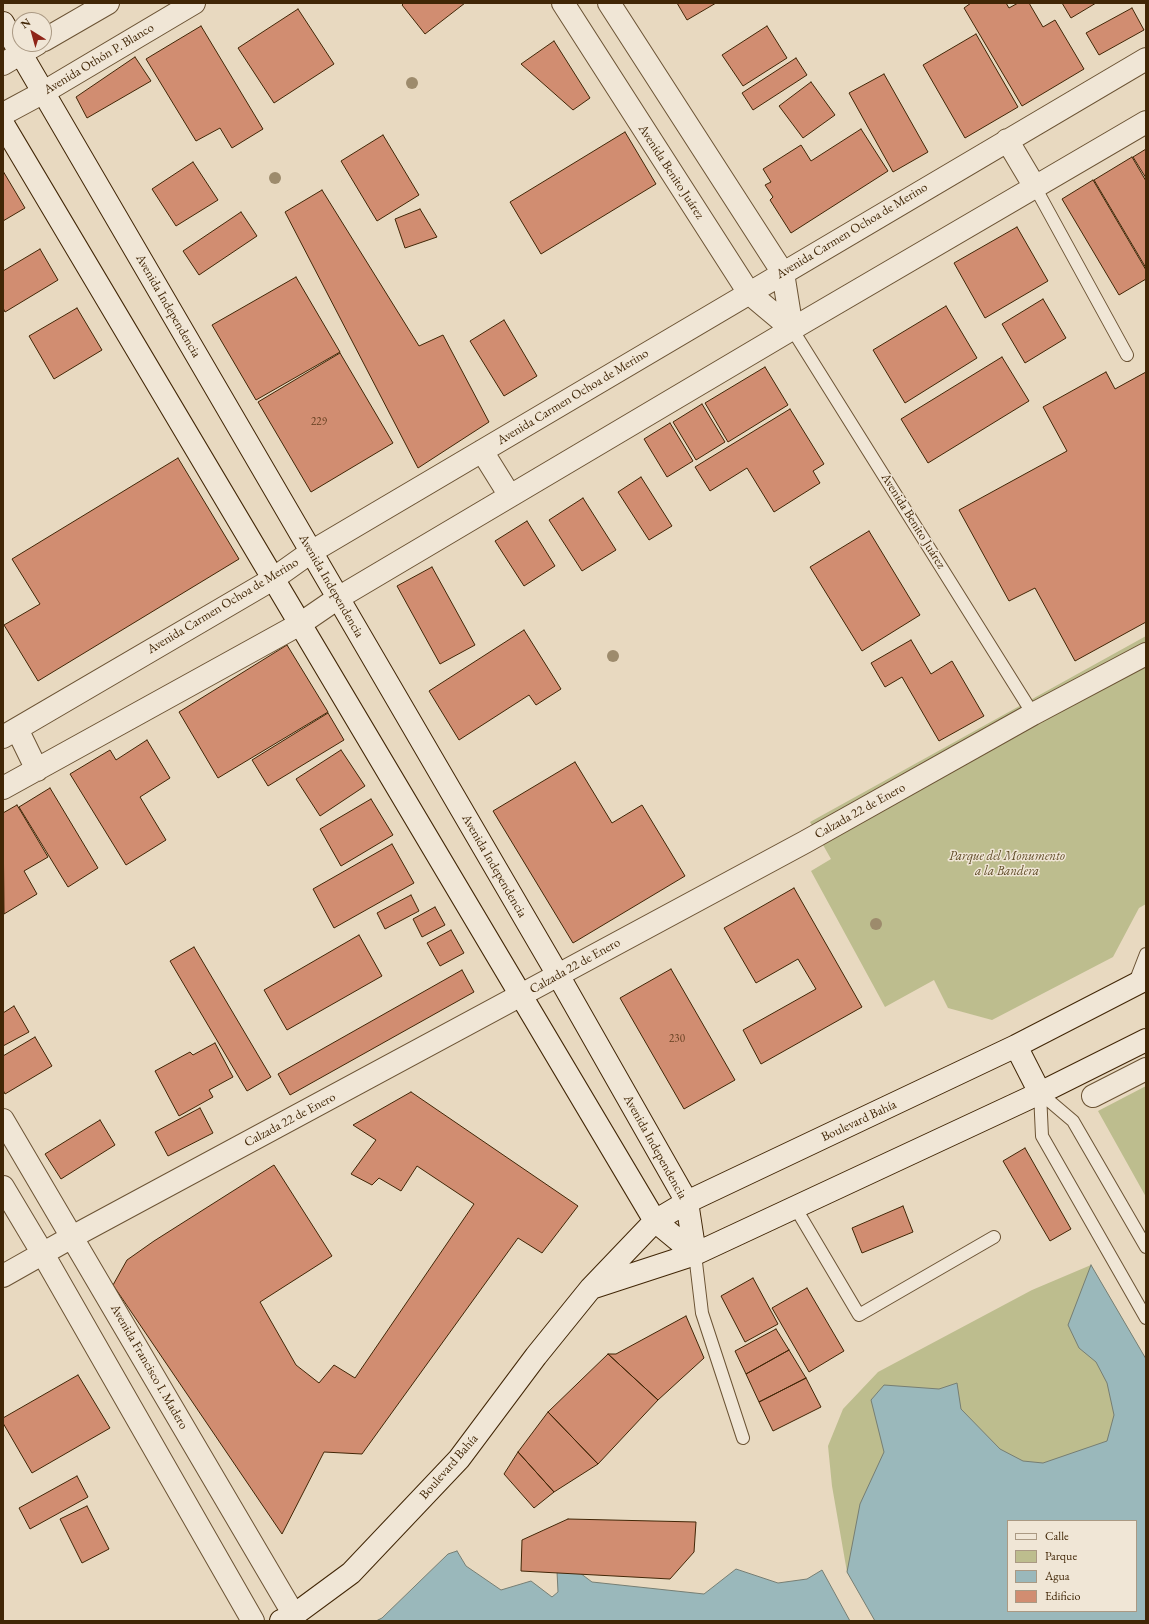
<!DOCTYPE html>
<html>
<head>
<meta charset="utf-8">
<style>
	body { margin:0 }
	#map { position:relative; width:1149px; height:1624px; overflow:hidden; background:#e8d9c0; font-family:"EB Garamond",serif }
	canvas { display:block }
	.frame { position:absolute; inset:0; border:4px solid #412606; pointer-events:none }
	.legend { position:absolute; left:1007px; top:1520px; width:130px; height:92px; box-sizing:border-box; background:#f0e6d6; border:1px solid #aa9983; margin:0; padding:5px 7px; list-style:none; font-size:12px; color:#412606 }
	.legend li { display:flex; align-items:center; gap:8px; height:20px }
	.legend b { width:20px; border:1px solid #aa9983 }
	.north { position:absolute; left:12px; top:12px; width:40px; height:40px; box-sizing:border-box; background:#f0e6d6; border:1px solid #aa9983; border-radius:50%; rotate:323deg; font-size:11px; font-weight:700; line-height:16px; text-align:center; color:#412606 }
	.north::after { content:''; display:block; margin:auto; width:14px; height:18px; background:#8f2418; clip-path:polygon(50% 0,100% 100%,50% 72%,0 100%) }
</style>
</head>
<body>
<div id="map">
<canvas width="1149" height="1624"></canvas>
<div class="frame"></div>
<ul class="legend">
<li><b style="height:5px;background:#f0e6d6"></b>Calle</li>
<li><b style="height:11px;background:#bdbd8e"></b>Parque</li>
<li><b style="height:11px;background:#9ab8bb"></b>Agua</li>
<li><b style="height:11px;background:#d18d71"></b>Edificio</li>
</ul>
<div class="north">N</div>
</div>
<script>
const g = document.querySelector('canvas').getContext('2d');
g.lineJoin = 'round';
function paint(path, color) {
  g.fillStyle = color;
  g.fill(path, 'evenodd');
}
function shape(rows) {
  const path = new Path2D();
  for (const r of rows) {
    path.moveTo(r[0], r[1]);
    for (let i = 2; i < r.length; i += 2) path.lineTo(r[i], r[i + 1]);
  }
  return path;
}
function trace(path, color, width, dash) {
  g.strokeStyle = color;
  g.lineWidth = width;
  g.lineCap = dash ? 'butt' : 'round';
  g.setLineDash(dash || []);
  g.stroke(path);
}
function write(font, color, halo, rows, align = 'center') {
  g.font = font + ' "EB Garamond",serif';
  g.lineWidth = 3;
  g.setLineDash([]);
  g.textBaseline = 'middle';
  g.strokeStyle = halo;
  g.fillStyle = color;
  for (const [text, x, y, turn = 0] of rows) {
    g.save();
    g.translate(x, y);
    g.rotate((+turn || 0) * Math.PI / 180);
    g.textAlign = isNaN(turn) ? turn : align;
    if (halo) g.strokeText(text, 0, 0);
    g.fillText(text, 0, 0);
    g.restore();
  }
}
paint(shape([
	[1146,636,1146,904,1139,908,1113,957,992,1020,948,1008,934,980,885,1007,811,871,831,859,810,822],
	[1146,1086,1146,1197,1098,1111],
	[1091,1265,1146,1359,1146,1621,875,1621,847,1572,832,1486,828,1446,843,1409,878,1372,1032,1290],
	[1008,1521,1136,1521,1136,1611,1008,1611]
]), '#bdbd8e');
const water = shape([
	[1091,1265,1146,1359,1146,1621,875,1621,847,1572,860,1504,884,1452,871,1400,884,1385,939,1389,957,1383,961,1409,1000,1449,1023,1461,1043,1463,1107,1441,1114,1415,1107,1383,1096,1362,1079,1348,1068,1325,1091,1265],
	[1008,1521,1136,1521,1136,1611,1008,1611,1008,1521],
	[457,1551,466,1566,501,1590,531,1581,552,1597,558,1592,557,1571,568,1564,592,1582,704,1594,736,1569,778,1583,807,1579,822,1570,850,1621,376,1621,382,1618,448,1554,457,1551]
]);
paint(water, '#9ab8bb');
trace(water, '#767e73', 1);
const building = shape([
	[404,3,465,3,425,34,402,5,404,3],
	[677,3,716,3,687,20,677,3],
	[971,3,1006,3,1009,8,1018,3,1029,3,1043,27,1055,20,1084,69,1022,106,964,8,971,3],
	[1062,3,1096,3,1071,18,1062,3],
	[1132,8,1144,30,1099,55,1086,33,1132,8],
	[298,9,334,64,274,103,238,48,298,9],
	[201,26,263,129,232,148,220,128,196,141,146,59,201,26],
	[767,26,787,58,743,86,722,55,767,26],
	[976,34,1018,107,965,138,923,65,976,34],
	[554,41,590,98,573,110,521,64,554,41],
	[135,57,151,81,87,118,76,97,135,57],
	[796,58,807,75,753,110,742,93,796,58],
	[884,74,928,152,893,172,849,93,884,74],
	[811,82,835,115,803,138,779,106,811,82],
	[861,129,888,171,791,233,770,200,773,197,765,185,771,182,763,169,801,145,811,161,861,129],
	[625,132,656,184,541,254,510,202,625,132],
	[383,135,419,195,377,221,341,161,383,135],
	[1146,149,1146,178,1133,157,1146,149],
	[1132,157,1146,181,1146,268,1094,180,1132,157],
	[193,162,218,200,176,226,152,189,193,162],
	[3,171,25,208,3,221,3,171],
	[1093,180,1146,270,1146,279,1119,295,1062,199,1093,180],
	[322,190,419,346,443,335,489,422,418,468,285,212,322,190],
	[420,209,437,237,405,248,395,219,420,209],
	[241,212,257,236,199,275,183,251,241,212],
	[1017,227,1048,281,985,318,954,263,1017,227],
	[40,249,58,280,5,312,3,308,3,271,40,249],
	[296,277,340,352,256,400,212,325,296,277],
	[1043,299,1066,338,1025,363,1002,324,1043,299],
	[946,306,977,358,905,403,873,350,946,306],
	[77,308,102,350,54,379,29,336,77,308],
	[504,320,537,376,504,396,470,341,504,320],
	[340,353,393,443,311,492,258,402,340,353],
	[1002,357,1029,401,928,463,901,419,1002,357],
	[765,367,788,405,728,442,705,403,765,367],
	[1106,372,1115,389,1146,372,1146,622,1075,661,1035,588,1009,601,959,510,1067,451,1043,407,1106,372],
	[702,404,725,442,696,460,673,422,702,404],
	[790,409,824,464,813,471,820,483,774,512,747,468,710,491,695,467,790,409],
	[670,423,693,461,667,477,644,439,670,423],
	[178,458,239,559,38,681,4,625,40,604,12,559,178,458],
	[641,477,672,526,649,540,618,492,641,477],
	[583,498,616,550,582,571,549,520,583,498],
	[527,521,555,566,524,586,495,541,527,521],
	[869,531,920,615,862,651,810,567,869,531],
	[432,567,475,645,440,664,397,586,432,567],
	[524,630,561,689,536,705,529,695,459,740,429,691,524,630],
	[911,640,931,674,952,661,984,716,939,741,902,677,885,687,871,663,911,640],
	[287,645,328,712,218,778,179,712,287,645],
	[328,713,344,740,268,786,252,760,328,713],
	[147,740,170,778,140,797,166,840,126,865,70,774,110,750,116,760,147,740],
	[341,750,365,786,320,816,296,779,341,750],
	[575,762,612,823,642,805,685,876,573,943,493,811,575,762],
	[50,788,98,868,68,887,19,807,50,788],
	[371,799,393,835,341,866,320,829,371,799],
	[17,805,48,857,24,871,37,894,4,914,3,813,17,805],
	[392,844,414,883,334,928,313,889,392,844],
	[794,888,862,1007,761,1064,743,1030,816,989,798,959,756,983,724,928,794,888],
	[411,895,419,911,385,929,377,913,411,895],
	[435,907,445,925,422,937,413,919,435,907],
	[451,930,464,953,440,966,427,943,451,930],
	[359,935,382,976,287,1030,264,990,359,935],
	[194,947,271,1077,247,1091,170,961,194,947],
	[671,969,735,1080,684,1109,620,998,671,969],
	[462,970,474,992,290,1095,278,1074,462,970],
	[14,1006,29,1032,3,1046,3,1013,14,1006],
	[35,1037,52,1066,5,1094,3,1090,3,1056,35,1037],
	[215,1043,233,1077,209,1090,213,1097,179,1116,155,1071,190,1052,193,1055,215,1043],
	[411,1092,578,1206,542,1253,518,1238,362,1454,324,1452,282,1534,113,1285,127,1260,154,1241,274,1165,332,1256,260,1302,296,1365,319,1383,334,1365,355,1378,474,1204,417,1166,401,1191,379,1178,372,1185,351,1174,376,1140,353,1125,411,1092],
	[200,1108,213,1133,168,1156,155,1132,200,1108],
	[100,1120,115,1145,61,1179,45,1154,100,1120],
	[1025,1148,1071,1229,1050,1241,1003,1161,1025,1148],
	[903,1206,913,1232,862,1253,852,1228,903,1206],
	[753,1278,778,1324,745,1342,721,1296,753,1278],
	[807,1288,844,1351,809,1372,772,1308,807,1288],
	[686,1316,704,1358,658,1400,608,1354,616,1354,686,1316],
	[776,1329,789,1350,746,1374,735,1351,776,1329],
	[789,1350,806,1378,759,1402,746,1374,789,1350],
	[608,1354,658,1400,598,1464,548,1412,608,1354],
	[78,1375,110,1428,32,1473,3,1423,3,1418,78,1375],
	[806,1378,821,1407,773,1431,759,1402,806,1378],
	[548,1412,598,1464,554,1492,518,1452,548,1412],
	[518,1452,554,1492,534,1508,504,1474,518,1452],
	[77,1476,88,1497,30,1529,19,1508,77,1476],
	[87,1506,109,1549,82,1563,60,1519,87,1506],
	[568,1519,696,1522,694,1552,670,1579,521,1571,522,1540,568,1519]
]);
paint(building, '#d18d71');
trace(building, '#412606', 1);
const lane = shape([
	[1035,187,1127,355],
	[792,329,1033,714],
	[1134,985,1146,954],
	[1040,1093,1042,1136,1146,1318],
	[1040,1093,1073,1121,1146,1247],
	[795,1207,859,1315,994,1237],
	[695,1254,702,1313,743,1438]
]);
const street = shape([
	[563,3,749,293,792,329],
	[609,3,783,273,792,329],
	[44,40,108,3],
	[3,64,37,44],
	[3,114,44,92,194,3],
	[1007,140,1035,187],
	[482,451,510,496],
	[17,729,37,770],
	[3,737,273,579,311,552,1146,59],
	[3,788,300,624,338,598,792,329,1146,122],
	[1093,1096,1146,1069],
	[3,1120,294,1615],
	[3,1187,43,1254,253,1621],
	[3,1276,72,1237,805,842,1033,714,1146,654]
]);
const secondary = shape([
	[3,23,558,975,687,1202,695,1254],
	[3,124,655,1221,695,1254],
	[1016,1046,1040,1093],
	[594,1287,695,1254,1040,1093,1146,1040],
	[281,1621,294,1615,351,1573,459,1459,536,1356,591,1288,655,1221,687,1202,1016,1046,1146,979]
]);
trace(lane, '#6b5334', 14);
trace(street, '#6b5334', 24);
trace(secondary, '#412606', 24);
trace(lane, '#f0e6d6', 12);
trace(street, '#f0e6d6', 22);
trace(secondary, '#f0e6d6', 22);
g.fillStyle = '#9d8b6c';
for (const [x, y] of [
	[412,83],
	[275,178],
	[613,656],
	[876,924]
]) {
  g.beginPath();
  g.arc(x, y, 6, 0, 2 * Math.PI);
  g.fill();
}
write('11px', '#654021', null, [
	["229",319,422],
	["230",677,1039]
]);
write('13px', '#412606', '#f0e6d6', [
	["Avenida Othón P. Blanco",99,59,-31],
	["Avenida Benito Juárez",671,172,57],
	["Avenida Carmen Ochoa de Merino",852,231,-31],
	["Avenida Independencia",168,306,60],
	["Avenida Carmen Ochoa de Merino",573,397,-31],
	["Avenida Benito Juárez",913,521,58],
	["Avenida Independencia",331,586,60],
	["Avenida Carmen Ochoa de Merino",223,606,-31],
	["Calzada 22 de Enero",860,811,-29],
	["Avenida Independencia",494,866,60],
	["Calzada 22 de Enero",575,966,-29],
	["Calzada 22 de Enero",290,1120,-28],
	["Boulevard Bahía",859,1121,-25],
	["Avenida Independencia",655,1147,61],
	["Avenida Francisco I. Madero",149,1367,60],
	["Boulevard Bahía",449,1467,-49]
]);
write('italic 13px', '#604c28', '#f0e6d6', [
	["Parque del Monumento",1007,856],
	["a la Bandera",1007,871]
]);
</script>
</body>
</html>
